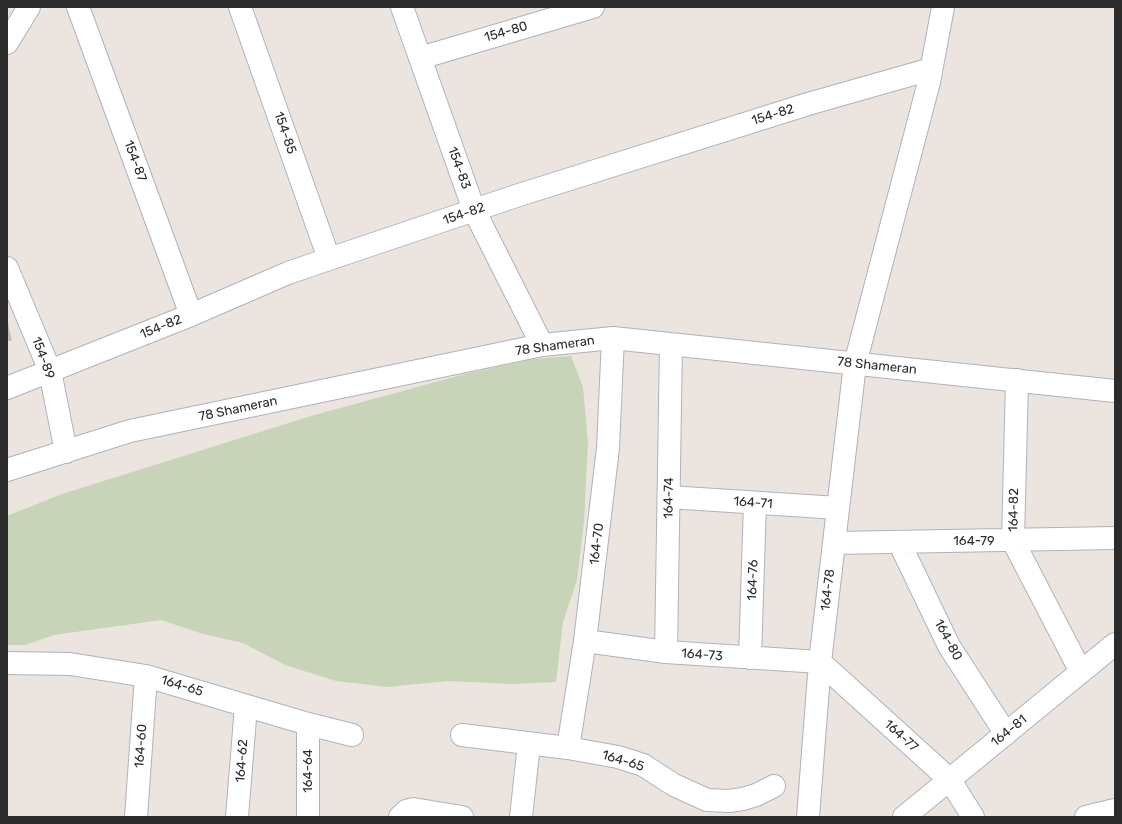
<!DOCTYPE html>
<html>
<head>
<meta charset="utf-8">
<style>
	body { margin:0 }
	#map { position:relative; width:1122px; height:824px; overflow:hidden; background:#ece5df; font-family:Rubik,sans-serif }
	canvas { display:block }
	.frame { position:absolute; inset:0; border:8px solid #2b2b2b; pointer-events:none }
</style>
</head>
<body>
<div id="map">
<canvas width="1122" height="824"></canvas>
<div class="frame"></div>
</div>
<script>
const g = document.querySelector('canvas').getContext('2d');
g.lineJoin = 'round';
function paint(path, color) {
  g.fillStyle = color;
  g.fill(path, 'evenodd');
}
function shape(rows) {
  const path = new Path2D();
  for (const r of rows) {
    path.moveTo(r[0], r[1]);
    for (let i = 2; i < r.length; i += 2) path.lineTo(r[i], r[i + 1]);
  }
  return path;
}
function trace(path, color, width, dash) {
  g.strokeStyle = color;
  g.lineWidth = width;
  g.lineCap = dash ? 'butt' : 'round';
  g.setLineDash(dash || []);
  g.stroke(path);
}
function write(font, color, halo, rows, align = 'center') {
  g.font = font + ' Rubik,sans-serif';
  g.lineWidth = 3.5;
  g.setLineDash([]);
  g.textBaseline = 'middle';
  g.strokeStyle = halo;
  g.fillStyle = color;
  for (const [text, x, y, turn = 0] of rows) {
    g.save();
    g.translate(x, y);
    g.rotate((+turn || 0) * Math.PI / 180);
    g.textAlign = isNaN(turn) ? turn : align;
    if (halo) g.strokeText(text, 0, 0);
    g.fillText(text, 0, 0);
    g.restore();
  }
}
paint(shape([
	[571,356,583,387,588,443,584,522,577,580,563,622,556,682,512,684,448,681,387,687,336,681,285,665,243,643,203,634,161,620,54,635,25,645,7,645,7,516,62,494,311,416,465,374,533,359]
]), '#c7d4b7');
paint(shape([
	[7,318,12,341,7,341]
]), '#c5c0ba');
const minor = shape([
	[78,7,191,315],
	[240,7,329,259],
	[402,7,474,210,542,345],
	[7,43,29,7],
	[420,58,593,7],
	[7,268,50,371,66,452],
	[1017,380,1013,541,1081,672],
	[7,388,191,315,288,273,329,259,519,195,808,104,931,69],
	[7,470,130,431,542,345,613,338,1115,391],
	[669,497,838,508],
	[899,542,949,646,1006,734],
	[834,543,1115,538],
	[585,641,666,652,820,662,950,780,973,817],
	[666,652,671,344],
	[750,658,755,503],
	[7,663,70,664,146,676,308,724,352,735],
	[462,735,568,748,618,757,643,765,674,785,707,800,729,801,743,799,756,795,774,786],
	[568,748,585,641,608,448,613,338],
	[136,817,146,676],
	[237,817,246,706],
	[308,817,308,724],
	[400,817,406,811,413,809,462,817],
	[521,817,529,744],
	[808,817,820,662,855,364,929,82,943,7],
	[904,817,1115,644],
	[1086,817,1115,810]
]);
trace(minor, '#afb2bb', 24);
trace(minor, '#fff', 22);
write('13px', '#2b2b2b', '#fff', [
	["154-80",506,32,-16],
	["154-82",773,115,-17],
	["154-85",285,133,71],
	["154-87",135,161,70],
	["154-83",459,168,70],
	["154-82",464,214,-19],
	["154-82",161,327,-22],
	["78 Shameran",555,346,-8],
	["154-89",43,358,70],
	["78 Shameran",877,366,6],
	["78 Shameran",238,409,-12],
	["164-74",669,498,-89],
	["164-71",753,503,4],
	["164-82",1014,510,-89],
	["164-79",974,541],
	["164-70",597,544,-83],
	["164-76",753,580,-88],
	["164-78",828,590,-83],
	["164-80",948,640,62],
	["164-73",702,655,4],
	["164-65",182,686,17],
	["164-81",1009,731,-39],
	["164-77",901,736,42],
	["164-60",141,746,-86],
	["164-62",242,761,-86],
	["164-65",623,761,17],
	["164-64",308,771,-90]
]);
</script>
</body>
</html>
